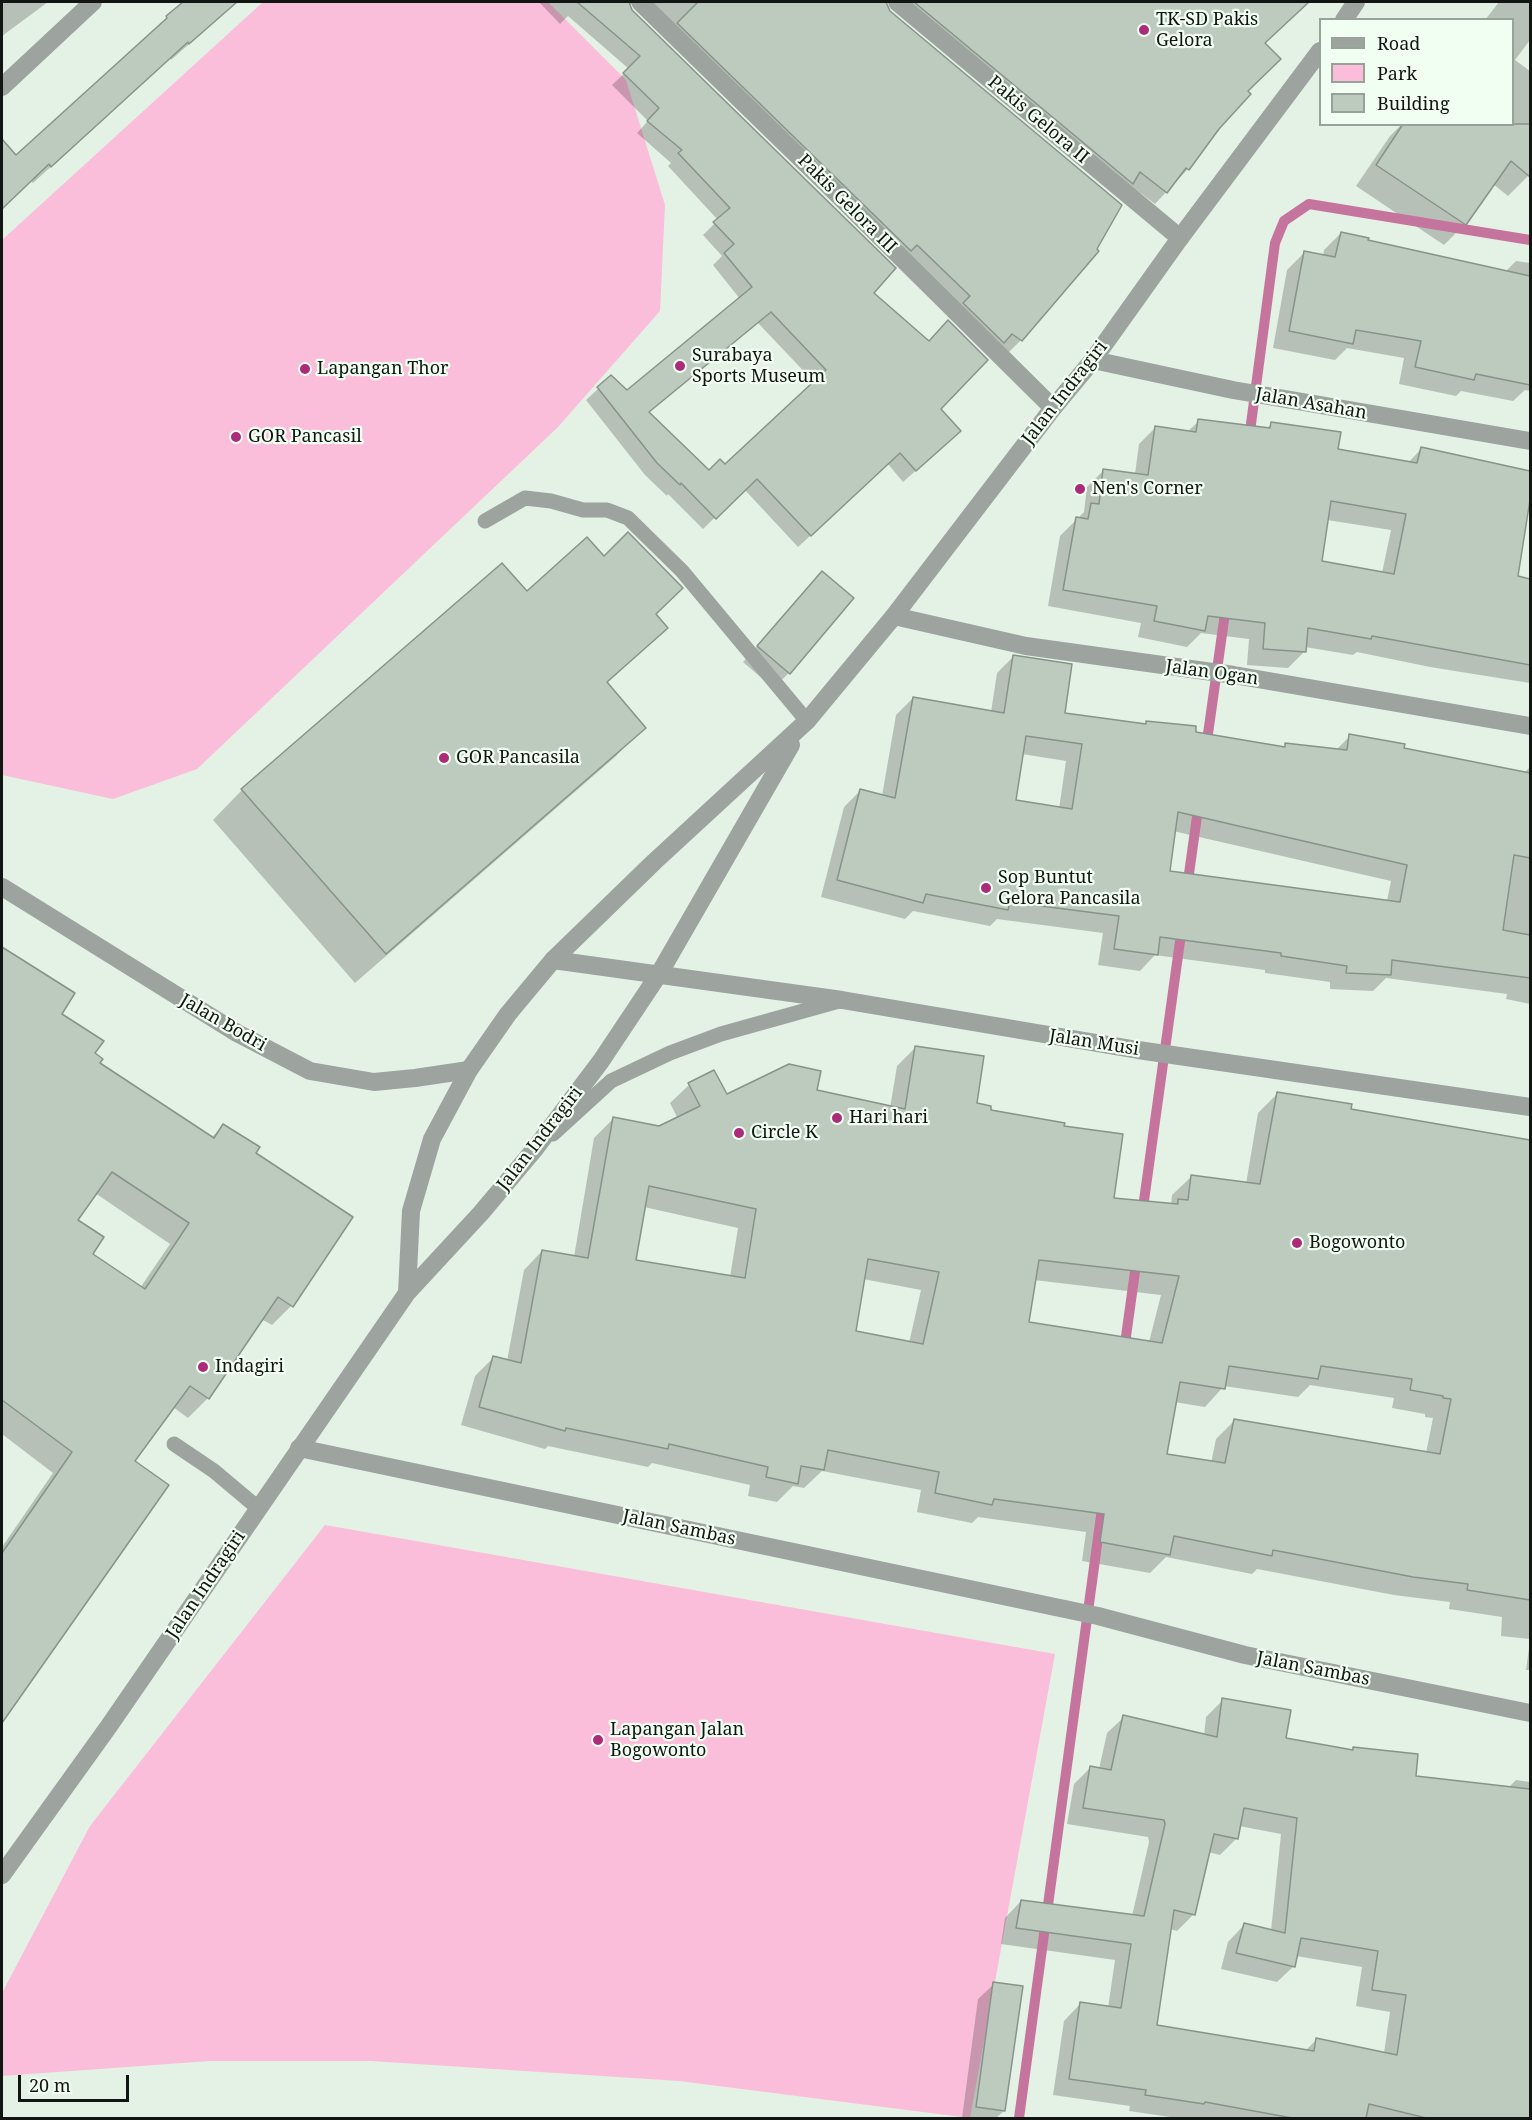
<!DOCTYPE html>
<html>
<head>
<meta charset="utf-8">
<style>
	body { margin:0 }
	#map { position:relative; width:1532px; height:2120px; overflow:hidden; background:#e4f1e5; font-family:"Noto Serif",serif }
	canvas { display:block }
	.frame { position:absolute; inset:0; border:3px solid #121612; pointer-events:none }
	.legend { position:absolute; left:1319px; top:18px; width:195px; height:108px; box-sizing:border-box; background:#f1fff2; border:2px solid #98a298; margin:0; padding:8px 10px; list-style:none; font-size:18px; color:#121612 }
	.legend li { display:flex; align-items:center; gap:12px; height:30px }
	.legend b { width:30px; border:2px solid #98a298 }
	.scale { position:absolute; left:18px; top:2075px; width:111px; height:27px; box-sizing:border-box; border:3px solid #121612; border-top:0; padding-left:8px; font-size:18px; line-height:21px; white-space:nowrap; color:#121612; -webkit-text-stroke:4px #f1fff2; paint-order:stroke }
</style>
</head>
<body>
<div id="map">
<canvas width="1532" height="2120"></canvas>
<div class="frame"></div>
<ul class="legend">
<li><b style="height:8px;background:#9da39e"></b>Road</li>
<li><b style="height:16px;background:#fabdda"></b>Park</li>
<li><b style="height:16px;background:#bdcabe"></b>Building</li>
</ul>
<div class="scale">20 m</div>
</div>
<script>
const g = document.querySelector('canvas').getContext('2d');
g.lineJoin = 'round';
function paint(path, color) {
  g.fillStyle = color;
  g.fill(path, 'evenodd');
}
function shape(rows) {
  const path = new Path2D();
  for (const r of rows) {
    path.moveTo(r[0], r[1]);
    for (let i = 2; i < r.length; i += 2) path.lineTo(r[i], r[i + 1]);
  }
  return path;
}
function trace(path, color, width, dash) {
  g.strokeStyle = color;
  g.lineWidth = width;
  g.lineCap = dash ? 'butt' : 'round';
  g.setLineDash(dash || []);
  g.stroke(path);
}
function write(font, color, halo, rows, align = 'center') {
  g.font = font + ' "Noto Serif",serif';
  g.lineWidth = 4.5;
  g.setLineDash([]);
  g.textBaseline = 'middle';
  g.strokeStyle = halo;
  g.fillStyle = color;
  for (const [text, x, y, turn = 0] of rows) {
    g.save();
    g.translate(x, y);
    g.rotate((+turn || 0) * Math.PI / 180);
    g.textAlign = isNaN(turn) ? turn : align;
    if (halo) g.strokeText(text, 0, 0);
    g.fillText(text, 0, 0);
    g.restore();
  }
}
paint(shape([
	[263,2,548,2,626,80,665,205,660,311,558,427,197,769,113,799,2,775,2,240],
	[325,1525,1055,1654,970,2118,679,2081,371,2061,210,2061,2,2076,2,1993,90,1826]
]), '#fabdda');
paint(shape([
	[2,2,48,2,2,36],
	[185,2,237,2,171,60,170,58,33,183,31,181,2,208,2,164,13,153,16,157],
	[539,2,1307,2,1263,44,1246,91,1188,169,1155,204,892,5,885,2,1021,340,1009,352,636,5,626,3,631,11,872,293,939,409,947,443,903,482,888,464,798,547,744,489,703,529,668,494,667,496,645,475,586,400,611,377,626,392,740,299,713,265,722,256,703,235,718,220,668,166,671,163,637,133,648,121,612,85,629,69,568,16,560,24],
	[758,323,815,383,725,466,709,472,648,413],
	[1499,2,1530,2,1530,40,1515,60,1530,71,1530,174,1508,196,1493,184,1465,224,1444,245,1356,186,1390,136,1402,124,1512,124,1512,20,1485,20],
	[1341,233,1367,241,1505,272,1516,261,1530,263,1530,391,1525,390,1513,401,1461,391,1456,396,1399,384,1404,358,1347,348,1335,360,1273,348,1287,270,1304,253,1323,256,1324,250],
	[1199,421,1266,429,1272,423,1337,451,1408,463,1421,449,1530,473,1530,485,1517,578,1530,580,1530,683,1430,667,1357,652,1353,655,1305,647,1305,651,1288,668,1247,665,1249,639,1201,633,1187,647,1138,637,1141,623,1048,606,1060,536,1084,512,1087,487,1104,470,1135,474,1139,444,1155,428,1187,432],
	[1327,520,1391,530,1382,573,1320,562],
	[822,573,789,673,773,688,743,662],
	[526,593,655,614,666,628,606,684,644,727,615,757,355,983,213,820,242,790],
	[1014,656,1063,714,1143,726,1147,722,1194,733,1283,748,1286,744,1336,750,1350,736,1402,750,1524,773,1530,767,1530,1004,1506,999,1507,994,1386,978,1373,991,1330,989,1330,982,1265,973,1265,970,1155,955,1140,971,1098,965,1103,933,997,919,990,926,913,911,905,919,821,897,844,807,860,791,882,796,896,715,913,698,991,712,997,673],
	[1022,754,1066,761,1059,809,1014,801],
	[1173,831,1391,881,1387,901,1168,872],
	[2,949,73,994,60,1014,93,1054,98,1064,211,1138,223,1126,254,1153,291,1306,272,1325,261,1319,208,1398,188,1418,173,1407,133,1462,166,1485,2,1721,2,1547,53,1473,2,1434,2,1306,8,1297,2,1292],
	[95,1193,170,1244,140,1288,91,1255,76,1221],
	[916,1047,976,1104,989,1111,1062,1127,1112,1199,1171,1205,1172,1195,1191,1177,1246,1184,1258,1113,1277,1094,1349,1111,1497,1159,1530,1163,1530,1279,1510,1275,1502,1315,1530,1319,1530,1639,1501,1636,1502,1617,1449,1609,1450,1602,1394,1595,1257,1569,1252,1574,1166,1557,1150,1573,1082,1561,1086,1532,978,1517,972,1523,917,1512,921,1490,822,1471,804,1488,793,1486,777,1502,748,1496,750,1485,652,1463,648,1467,548,1446,545,1449,461,1425,475,1376,494,1357,507,1361,524,1270,542,1251,574,1257,594,1138,613,1119,659,1127,678,1119,670,1103,689,1085,726,1096,815,1092,890,1108,897,1066],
	[644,1207,738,1228,730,1277,635,1261],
	[863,1279,921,1290,909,1343,854,1332],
	[1034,1280,1161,1295,1149,1342,1028,1323],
	[1310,1385,1394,1398,1392,1408,1425,1414,1425,1417,1433,1418,1426,1453,1235,1420,1216,1439,1211,1463,1165,1456,1174,1402,1205,1407,1224,1386,1298,1397],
	[1530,1641,1530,1670,1526,1670],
	[1223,1700,1285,1740,1351,1751,1354,1748,1414,1777,1508,1788,1516,1780,1530,1782,1530,2118,1177,2118,1129,2111,1130,2106,1053,2095,1064,2021,1080,2004,1108,2008,1115,1960,1001,1944,1005,1918,1021,1901,1132,1916,1149,1842,1148,1837,1067,1824,1074,1784,1090,1768,1099,1769,1107,1733,1124,1717,1204,1736,1206,1717],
	[1239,1826,1281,1834,1271,1931,1244,1925,1228,1942,1221,1969,1277,1982,1294,1966,1296,1956,1362,1967,1356,2006,1390,2012,1384,2053,1317,2039,1305,2051,1155,2026,1170,1929,1177,1931,1193,1915,1208,1852,1220,1855,1237,1838],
	[994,1984,1004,2111,996,2118,962,2118,978,1999]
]), '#0003');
trace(shape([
	[1249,439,1275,243,1284,221,1309,204,1530,240],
	[1206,748,1226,606],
	[1187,888,1199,802],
	[1142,1215,1182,927],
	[1124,1351,1137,1257],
	[1019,2118,1103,1501]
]), '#c5759d', 10);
const building = shape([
	[183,2,237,2,189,44,188,42,51,167,49,164,2,209,2,139,16,155,167,18,166,16,183,2],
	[577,2,629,2,632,10,896,268,874,293,929,341,948,320,988,360,941,409,961,431,916,471,900,453,811,536,757,479,716,519,681,483,680,485,657,463,597,387,611,375,627,390,752,287,724,253,734,244,713,222,730,208,678,153,682,150,647,121,659,108,623,73,640,56,577,2],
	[771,312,826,370,725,464,720,459,709,470,649,412,771,312],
	[698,2,886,2,890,11,1122,205,1097,249,1099,251,1022,341,1012,334,1004,343,963,303,970,296,917,245,911,251,677,23,698,2],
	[914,2,1309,2,1265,43,1281,59,1248,91,1251,94,1219,129,1189,170,1186,168,1167,193,1140,172,1133,184,914,2],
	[1403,124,1530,124,1530,177,1511,161,1466,225,1376,165,1403,124],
	[1341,232,1369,238,1368,240,1530,276,1530,385,1476,374,1474,380,1415,367,1421,341,1356,330,1353,344,1289,331,1304,251,1335,257,1341,232],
	[1198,419,1270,428,1271,422,1341,432,1338,449,1417,463,1421,447,1530,471,1530,500,1518,576,1530,579,1530,665,1372,636,1371,639,1308,628,1306,652,1263,649,1265,623,1208,616,1205,631,1154,621,1157,606,1063,590,1076,517,1088,519,1091,503,1099,504,1103,469,1148,475,1155,426,1196,432,1198,419],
	[1331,501,1406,514,1394,574,1322,561,1331,501],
	[628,532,683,588,656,614,668,628,607,682,646,728,386,954,241,789,502,563,527,591,587,537,604,556,628,532],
	[822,571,854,598,790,674,757,646,822,571],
	[1013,655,1072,664,1065,713,1146,724,1146,721,1196,726,1196,732,1285,747,1285,743,1347,750,1349,734,1405,744,1404,748,1530,773,1530,858,1514,855,1503,930,1530,935,1530,978,1392,960,1391,975,1346,973,1347,966,1281,956,1281,953,1160,937,1158,955,1114,949,1119,916,1010,902,1008,910,926,894,923,903,837,880,860,789,895,798,913,697,1004,713,1013,655],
	[1026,736,1082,744,1072,809,1016,800,1026,736],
	[1178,812,1407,865,1400,902,1170,871,1178,812],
	[2,947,75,993,62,1014,104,1041,95,1053,103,1059,100,1063,214,1138,223,1124,260,1147,256,1153,353,1217,293,1307,278,1297,209,1399,190,1386,135,1461,169,1485,2,1723,2,1553,72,1452,2,1400,2,947],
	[112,1172,189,1223,145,1289,93,1254,104,1237,78,1220,112,1172],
	[915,1046,984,1056,977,1103,991,1106,991,1110,1065,1123,1064,1126,1123,1134,1114,1198,1178,1204,1178,1199,1188,1200,1191,1175,1260,1184,1277,1092,1352,1104,1351,1109,1530,1140,1530,1600,1467,1590,1468,1584,1413,1577,1273,1550,1272,1556,1174,1536,1170,1555,1100,1542,1104,1514,994,1499,992,1505,935,1493,939,1472,828,1450,824,1470,801,1466,798,1484,766,1477,768,1467,669,1444,668,1449,566,1428,565,1431,479,1407,493,1356,521,1363,542,1250,588,1258,613,1117,659,1126,700,1106,688,1083,714,1070,727,1094,789,1064,821,1071,817,1090,905,1109,915,1046],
	[649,1186,756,1209,745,1278,636,1260,649,1186],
	[868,1259,939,1272,923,1344,856,1331,868,1259],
	[1039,1260,1179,1276,1162,1343,1029,1322,1039,1260],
	[1229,1366,1318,1379,1321,1366,1412,1379,1410,1390,1443,1396,1443,1398,1451,1399,1440,1454,1234,1419,1225,1463,1167,1454,1180,1382,1225,1389,1229,1366],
	[1222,1698,1291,1710,1286,1738,1353,1750,1353,1747,1418,1754,1416,1776,1530,1789,1530,2118,1426,2118,1369,2104,1366,2118,1292,2118,1205,2102,1204,2104,1145,2095,1146,2090,1069,2079,1080,2002,1121,2008,1131,1944,1016,1928,1021,1900,1144,1916,1165,1824,1164,1820,1083,1808,1090,1766,1111,1770,1123,1715,1217,1737,1222,1698],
	[1244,1808,1297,1818,1285,1933,1244,1923,1236,1953,1295,1967,1301,1938,1378,1951,1372,1990,1406,1995,1397,2055,1316,2038,1314,2051,1157,2025,1174,1910,1195,1915,1214,1834,1238,1839,1244,1808],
	[993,1982,1023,1986,1005,2111,976,2107,993,1982]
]);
paint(building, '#bdcabe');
trace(building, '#879388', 1.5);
trace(shape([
	[485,521,525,498,551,501,583,510,607,510,628,518,682,571,807,721],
	[553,1134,611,1081,670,1053,721,1034,839,1001],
	[174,1444,214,1471,258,1508]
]), '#9da39e', 15);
trace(shape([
	[640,2,834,191,1053,408],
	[897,2,1180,238],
	[2,87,93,2],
	[1093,360,1233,390,1530,441],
	[894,616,1026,646,1234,675,1530,726],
	[2,887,237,1033,310,1071,374,1082,415,1078,469,1070],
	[553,960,842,1000,1138,1050,1530,1107],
	[299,1448,1098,1616,1245,1655,1530,1713]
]), '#9da39e', 18);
trace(shape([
	[1344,20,1356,2],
	[407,1293,411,1211,432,1139,469,1070,508,1014,553,960,654,862,807,721,894,616,1053,408,1093,360,1180,238,1320,51],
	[2,1875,109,1726,407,1293,481,1213,534,1150,601,1061,659,974,791,745]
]), '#9da39e', 18);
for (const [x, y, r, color] of [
	[1144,30,6,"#ac2b78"],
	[680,366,6,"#ac2b78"],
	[305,369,6,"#ac2b78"],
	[236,437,6,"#ac2b78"],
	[1080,489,6,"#ac2b78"],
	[444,758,6,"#ac2b78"],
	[986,888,6,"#ac2b78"],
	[837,1118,6,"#ac2b78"],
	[739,1133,6,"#ac2b78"],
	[1297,1243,6,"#ac2b78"],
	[203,1367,6,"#ac2b78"],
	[598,1740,6,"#ac2b78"]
]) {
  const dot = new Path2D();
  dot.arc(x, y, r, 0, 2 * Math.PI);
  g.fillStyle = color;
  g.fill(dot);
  trace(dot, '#f1fff2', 2);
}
write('18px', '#121612', '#f1fff2', [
	["TK-SD Pakis",1156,20],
	["Gelora",1156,41],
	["Surabaya",692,356],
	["Sports Museum",692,377],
	["Lapangan Thor",317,369],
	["GOR Pancasil",248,437],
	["Nen's Corner",1092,489],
	["GOR Pancasila",456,758],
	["Sop Buntut",998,878],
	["Gelora Pancasila",998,899],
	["Hari hari",849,1118],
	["Circle K",751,1133],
	["Bogowonto",1309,1243],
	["Indagiri",215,1367],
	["Lapangan Jalan",610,1730],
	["Bogowonto",610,1751]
], 'left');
write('18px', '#121612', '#f1fff2', [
	["Pakis Gelora II",1038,120,40],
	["Pakis Gelora III",847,204,45],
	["Jalan Indragiri",1065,393,-52],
	["Jalan Asahan",1311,404,10],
	["Jalan Ogan",1212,673,8],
	["Jalan Bodri",223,1023,30],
	["Jalan Musi",1094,1043,9],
	["Jalan Indragiri",540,1139,-52],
	["Jalan Sambas",679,1528,12],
	["Jalan Indragiri",206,1585,-56],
	["Jalan Sambas",1313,1669,11]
]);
</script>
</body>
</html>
